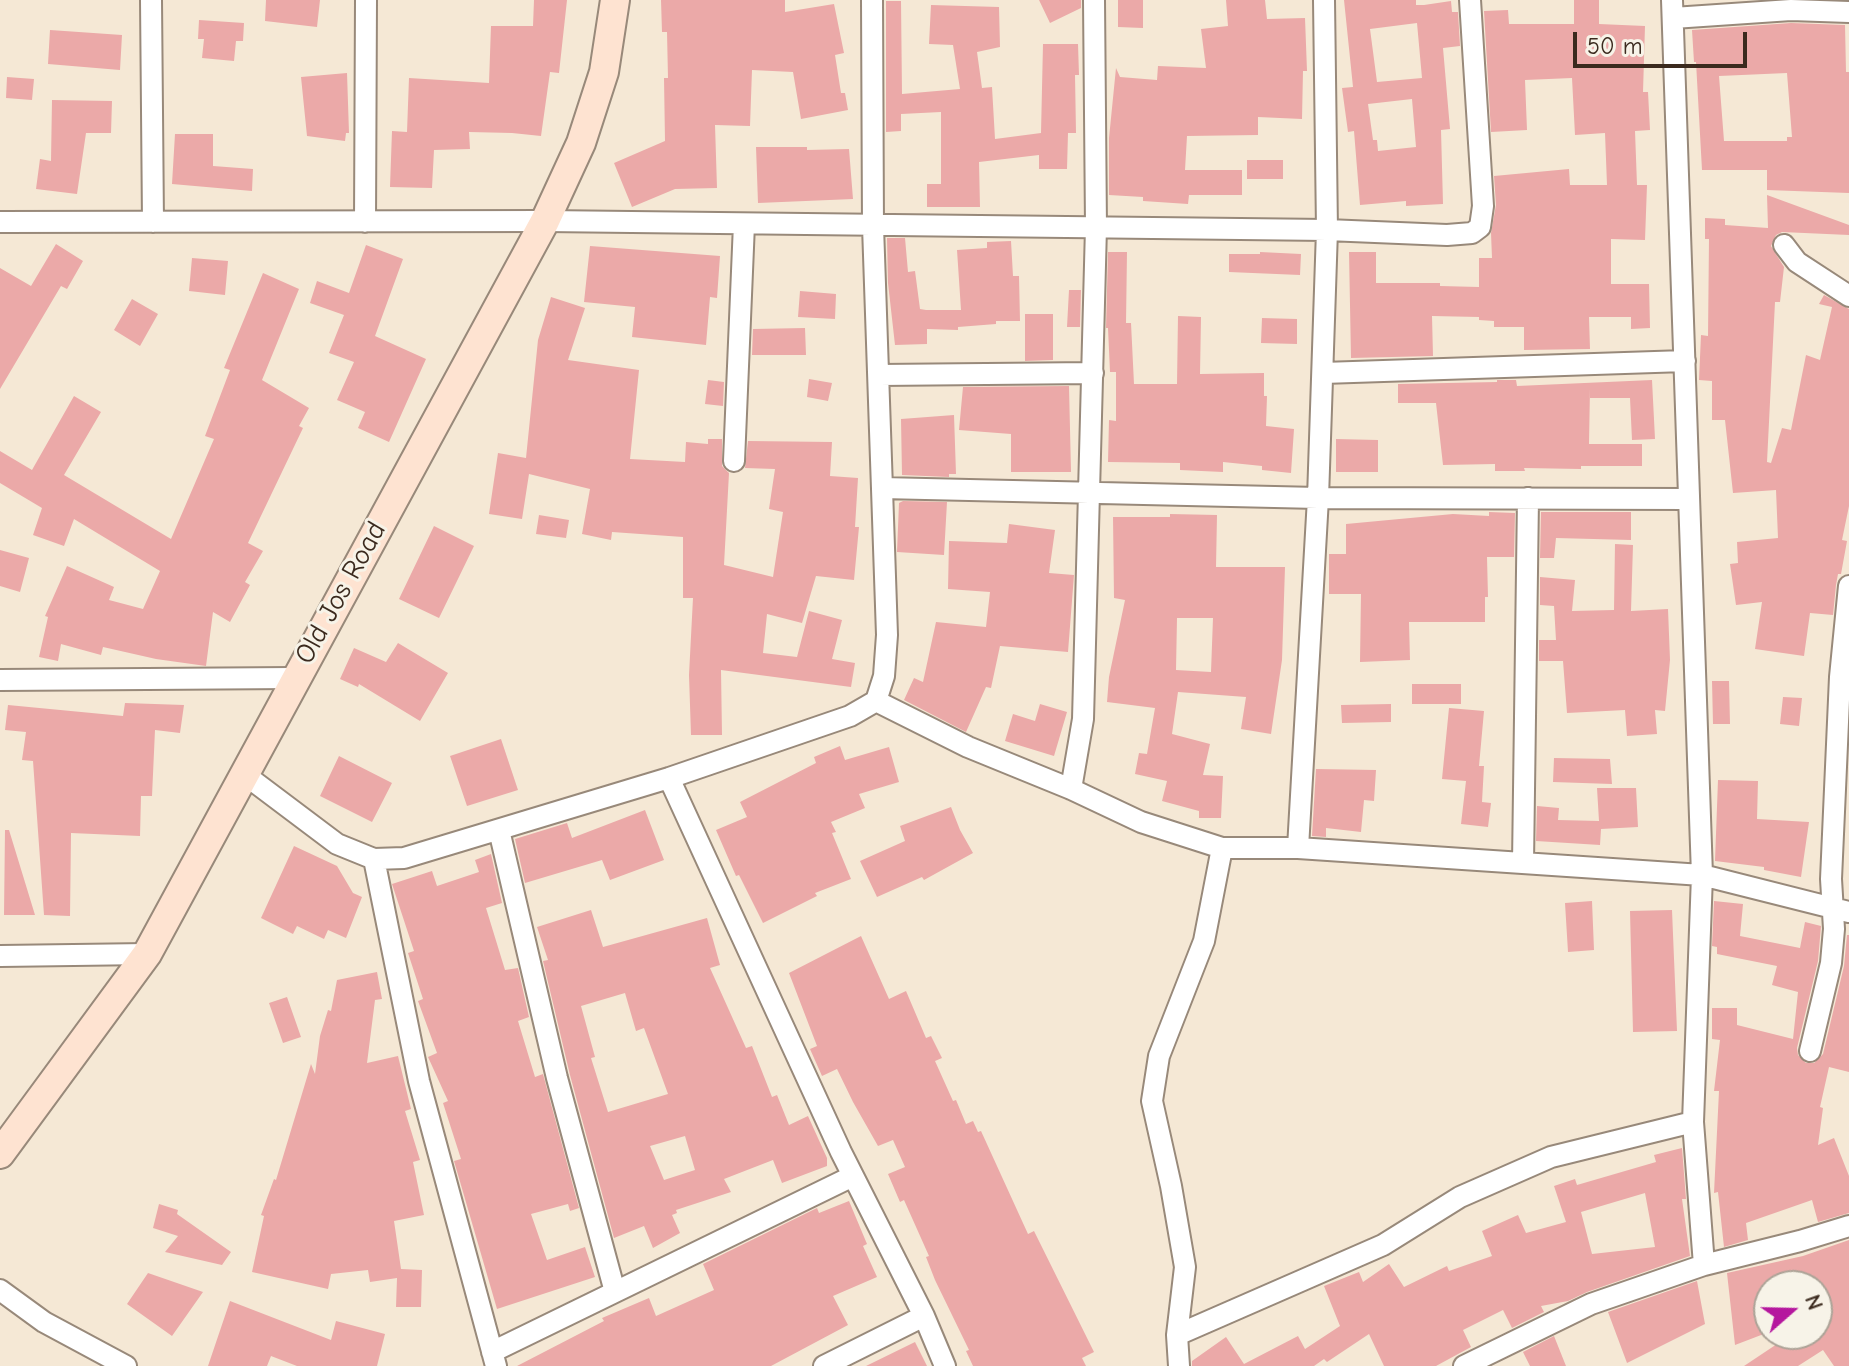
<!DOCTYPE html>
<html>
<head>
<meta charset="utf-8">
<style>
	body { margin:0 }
	#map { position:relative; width:1849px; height:1366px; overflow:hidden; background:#f5e8d5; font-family:"Comic Neue",sans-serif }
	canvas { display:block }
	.north { position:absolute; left:1753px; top:1270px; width:80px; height:80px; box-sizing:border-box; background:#f7f3e8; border:2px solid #aca397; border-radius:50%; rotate:70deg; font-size:22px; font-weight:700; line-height:32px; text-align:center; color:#3b2a1e }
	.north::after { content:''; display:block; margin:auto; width:28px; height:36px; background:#b5179e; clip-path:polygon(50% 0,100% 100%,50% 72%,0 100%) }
	.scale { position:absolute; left:1573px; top:32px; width:174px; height:36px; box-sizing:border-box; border:4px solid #3b2a1e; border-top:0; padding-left:10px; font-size:24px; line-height:28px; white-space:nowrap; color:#3b2a1e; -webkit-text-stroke:6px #f7f3e8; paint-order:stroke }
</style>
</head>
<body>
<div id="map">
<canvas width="1849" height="1366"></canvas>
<div class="north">N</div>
<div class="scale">50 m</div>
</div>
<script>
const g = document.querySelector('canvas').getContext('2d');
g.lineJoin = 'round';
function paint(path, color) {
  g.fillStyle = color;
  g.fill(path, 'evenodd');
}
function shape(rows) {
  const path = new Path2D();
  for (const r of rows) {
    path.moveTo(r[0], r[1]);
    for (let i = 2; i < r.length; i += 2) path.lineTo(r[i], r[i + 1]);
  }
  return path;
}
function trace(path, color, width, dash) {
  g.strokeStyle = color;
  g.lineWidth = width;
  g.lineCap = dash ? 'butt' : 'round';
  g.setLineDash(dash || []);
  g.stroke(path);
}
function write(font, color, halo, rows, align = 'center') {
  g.font = font + ' "Comic Neue",sans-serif';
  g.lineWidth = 6;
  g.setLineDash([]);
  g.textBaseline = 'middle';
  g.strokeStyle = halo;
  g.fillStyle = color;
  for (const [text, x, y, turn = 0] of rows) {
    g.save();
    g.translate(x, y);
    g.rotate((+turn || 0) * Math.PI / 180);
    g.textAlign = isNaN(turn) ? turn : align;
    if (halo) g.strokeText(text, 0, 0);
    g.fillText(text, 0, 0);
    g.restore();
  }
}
paint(shape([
	[266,0,320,0,317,27,265,21],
	[534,0,567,0,559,73,550,72,541,136,512,133,469,132,470,149,434,150,432,188,390,187,392,131,407,132,409,78,489,83,491,26,533,26],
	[661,0,785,0,785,12,834,4,844,53,835,55,841,93,845,93,848,110,801,119,793,72,752,70,750,126,715,125,717,188,675,189,632,207,614,163,665,141,664,78,668,78,667,32,662,32],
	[1039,0,1081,0,1081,8,1050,23],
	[1118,0,1143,0,1143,28,1118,27],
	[1226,0,1265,0,1267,19,1305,18,1307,71,1303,71,1302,119,1258,117,1258,135,1187,136,1185,170,1242,170,1242,195,1189,195,1188,204,1143,201,1143,197,1109,195,1109,138,1116,68,1120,77,1157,80,1158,66,1206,68,1201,29,1228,26],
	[1344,0,1416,0,1416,5,1424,5,1451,1,1452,12,1458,12,1460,46,1443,48,1450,129,1441,130,1443,204,1406,206,1406,201,1360,205,1354,131,1348,132,1342,88,1353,87],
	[1417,23,1422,78,1377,82,1370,29],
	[1412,99,1416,147,1378,151,1377,140,1373,140,1368,104],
	[1574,0,1599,0,1599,24,1645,26,1643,92,1648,92,1650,130,1635,131,1637,185,1647,185,1645,240,1611,239,1611,284,1649,284,1650,328,1631,329,1631,317,1589,317,1590,349,1524,350,1524,327,1494,327,1494,321,1479,320,1479,317,1432,316,1433,356,1351,358,1349,252,1376,252,1376,283,1440,283,1440,286,1479,287,1479,258,1492,258,1491,233,1496,205,1494,176,1569,169,1570,185,1607,185,1605,133,1575,135,1572,78,1525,80,1527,130,1491,132,1484,11,1508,10,1509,24,1574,24],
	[886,1,901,1,902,94,960,89,953,45,929,44,931,5,999,7,1000,47,977,52,982,88,992,87,995,139,1041,133,1043,44,1078,44,1079,75,1075,75,1076,133,1068,133,1067,169,1039,169,1039,155,979,162,980,207,927,207,927,184,941,184,941,112,901,114,901,131,886,132],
	[199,20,244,23,243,41,236,41,234,61,202,58,204,39,198,39],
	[1791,23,1845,25,1846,72,1849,72,1849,193,1767,190,1767,170,1702,170,1696,62,1694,62,1692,30],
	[1787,73,1792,137,1787,137,1787,141,1724,141,1719,76],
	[50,30,122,35,120,70,48,64],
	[347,73,349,133,346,133,345,141,307,136,301,77],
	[7,77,34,79,32,100,6,98],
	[52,100,112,101,111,133,86,133,77,194,36,189,40,159,51,161],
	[175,134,213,134,213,166,253,169,252,191,172,184],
	[756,147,807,147,807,150,849,149,853,199,758,203],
	[1247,160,1283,160,1283,179,1247,179],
	[1767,195,1849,225,1849,235,1782,232,1776,235,1771,246,1784,267,1780,302,1775,302,1767,462,1771,463,1782,428,1791,430,1806,355,1820,360,1832,307,1819,304,1824,295,1849,309,1849,506,1842,540,1847,541,1841,574,1838,574,1836,585,1833,615,1810,613,1804,656,1755,649,1762,602,1736,605,1730,564,1738,563,1737,542,1778,538,1776,490,1733,493,1725,420,1712,420,1712,381,1699,380,1701,335,1708,336,1709,239,1705,239,1705,218,1725,219,1725,225,1768,228],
	[887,238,905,238,908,272,915,271,920,309,926,310,961,310,957,250,987,248,987,242,1011,241,1013,276,1019,276,1020,321,996,321,996,324,958,327,958,330,927,329,927,344,895,345,888,283],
	[56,244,83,261,67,289,61,286,0,389,0,268,31,286],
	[366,245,403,259,375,336,426,359,389,442,358,428,365,412,337,400,354,362,329,353,344,315,310,303,317,281,349,293],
	[590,246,720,256,717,298,710,297,706,345,632,337,635,307,584,302],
	[1108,252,1127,252,1126,323,1131,323,1134,384,1177,384,1178,316,1201,317,1200,374,1264,373,1264,396,1267,396,1266,426,1294,429,1291,473,1262,470,1262,466,1223,462,1223,472,1180,470,1180,463,1108,462,1109,420,1116,421,1116,372,1110,372,1108,328,1106,328],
	[1260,252,1301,254,1300,275,1229,272,1229,254,1260,254],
	[192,258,228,261,225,295,189,291],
	[263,273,299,289,262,380,309,408,299,426,303,428,248,543,263,551,245,582,250,585,230,622,213,612,206,666,156,659,103,647,101,655,61,644,58,661,39,657,48,617,45,616,67,566,114,587,109,600,143,609,160,571,74,519,64,546,33,535,42,508,0,483,0,451,32,470,74,396,101,412,64,475,171,539,214,439,205,436,230,370,224,368],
	[1069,290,1081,290,1080,327,1067,327],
	[800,291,836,294,835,319,798,317],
	[551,297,585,308,568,360,639,370,630,459,685,462,686,442,708,444,708,439,722,439,722,466,729,473,724,565,773,577,783,512,769,509,775,469,745,468,748,441,832,442,830,476,858,478,855,527,859,527,854,580,816,576,802,623,767,614,763,653,797,657,809,611,842,620,832,659,855,663,851,687,721,670,722,735,691,735,689,675,693,598,683,598,683,537,612,532,611,540,582,534,590,489,529,474,522,519,489,514,498,453,526,458,538,340],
	[132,299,158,314,140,346,114,330],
	[1025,314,1053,314,1053,360,1025,361],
	[1262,318,1297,319,1297,344,1261,343],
	[805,328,806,355,752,355,753,329],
	[809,379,832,383,828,401,807,397],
	[708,380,724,382,723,406,705,404],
	[1497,380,1516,380,1517,386,1652,380,1655,439,1632,440,1630,398,1590,398,1590,388,1589,444,1642,444,1642,466,1581,466,1581,469,1524,468,1525,471,1495,471,1495,464,1443,465,1436,403,1398,403,1398,384,1497,382],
	[1069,386,1071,472,1011,472,1011,434,959,430,963,387],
	[954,415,956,474,949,474,949,477,902,475,901,419],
	[1336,439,1378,440,1378,472,1336,472],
	[903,501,947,502,944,555,897,552,899,503],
	[1489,512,1515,513,1514,557,1487,557,1488,597,1485,597,1485,622,1409,622,1410,660,1360,662,1361,594,1329,594,1329,554,1346,554,1346,524,1453,514,1489,516],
	[1541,512,1631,512,1631,540,1556,538,1554,558,1540,558],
	[1170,514,1217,515,1216,567,1285,567,1282,660,1271,734,1241,729,1246,697,1178,692,1172,734,1210,744,1203,775,1223,776,1221,818,1199,818,1199,811,1162,801,1167,781,1135,774,1139,753,1147,754,1155,708,1107,702,1109,677,1125,600,1114,598,1113,517,1170,517],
	[1177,618,1213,618,1211,672,1176,670],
	[539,515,569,520,566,538,536,534],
	[1009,524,1055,530,1049,573,1074,575,1068,652,1000,646,991,688,986,687,966,732,904,700,914,678,923,682,936,622,986,627,990,592,948,589,949,541,1007,543],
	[434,526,474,546,439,618,399,599],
	[1615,544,1633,545,1631,611,1668,609,1670,660,1665,711,1655,710,1657,734,1627,736,1625,710,1567,713,1563,661,1539,661,1539,640,1556,640,1554,606,1540,605,1540,577,1575,580,1572,611,1614,610],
	[0,550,29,558,20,592,0,586],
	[398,643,448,673,420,721,359,684,358,687,340,679,354,648,386,662],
	[1712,681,1729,681,1730,724,1713,724],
	[1412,684,1461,684,1461,704,1412,704],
	[1783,697,1802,698,1799,726,1780,724],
	[125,703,184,705,180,733,155,730,152,796,141,796,140,836,71,833,70,916,44,915,33,761,22,760,26,732,5,730,8,705,123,716],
	[1040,704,1067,712,1054,756,1005,741,1013,714,1035,721],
	[1391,704,1391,722,1342,723,1341,705],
	[1449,708,1484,711,1479,766,1484,766,1482,802,1491,803,1488,827,1461,824,1466,781,1442,779],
	[501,739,518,790,467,806,450,756],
	[840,746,845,760,889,747,899,782,859,794,865,808,831,822,836,832,832,833,851,879,815,893,817,896,763,923,739,875,736,876,716,830,747,817,740,802,816,763,814,757],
	[339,756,392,783,372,822,320,796],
	[1554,758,1610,759,1612,784,1553,782],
	[1316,769,1376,770,1374,801,1364,800,1361,832,1326,828,1326,837,1312,836],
	[1718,780,1758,781,1757,819,1809,822,1801,877,1764,870,1764,867,1715,861],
	[1597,788,1636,788,1638,827,1601,829,1600,845,1536,841,1537,806,1559,808,1558,820,1599,821],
	[951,807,960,830,973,853,924,880,922,877,877,897,860,861,905,841,900,826],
	[645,810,664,860,610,880,602,860,525,883,515,839,567,823,572,838],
	[5,830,9,830,35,915,4,915],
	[294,846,337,866,353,893,362,897,346,938,328,930,324,939,297,926,293,934,261,918],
	[491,854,502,903,486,908,505,970,518,968,529,1017,518,1021,535,1077,543,1074,579,1208,570,1211,568,1204,531,1214,547,1260,585,1247,595,1277,497,1309,454,1161,461,1159,443,1103,448,1101,428,1057,437,1053,418,1001,423,999,408,953,414,951,392,884,432,871,437,886,479,872,475,860],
	[1592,901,1594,950,1568,952,1565,903],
	[1714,901,1743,904,1740,936,1800,948,1805,922,1821,926,1818,961,1797,1048,1798,1055,1806,1063,1814,1063,1823,1054,1844,966,1847,935,1849,935,1849,1072,1829,1067,1820,1107,1823,1108,1818,1145,1834,1138,1849,1176,1849,1213,1818,1222,1812,1200,1746,1223,1748,1240,1724,1247,1718,1192,1714,1193,1719,1091,1714,1091,1720,1040,1712,1039,1712,1008,1737,1008,1737,1025,1793,1039,1798,992,1772,985,1777,966,1717,954,1717,947,1712,946],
	[591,910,603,947,707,918,720,965,710,968,746,1048,752,1046,772,1097,777,1095,789,1125,808,1116,827,1158,827,1166,782,1183,773,1160,724,1179,731,1192,676,1210,677,1213,672,1215,680,1233,653,1248,644,1226,614,1238,570,1075,543,961,548,960,537,927],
	[625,993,636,1031,644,1028,668,1094,608,1112,591,1058,595,1057,581,1006],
	[685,1136,695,1170,664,1180,650,1146],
	[1672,910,1677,1031,1633,1032,1630,911],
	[861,936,889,999,906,991,926,1038,931,1036,942,1058,935,1061,953,1101,956,1100,966,1124,973,1121,978,1132,981,1131,1028,1234,1034,1231,1094,1352,1082,1358,1086,1366,973,1366,966,1351,969,1350,935,1280,926,1257,929,1256,904,1200,900,1202,888,1174,905,1167,893,1140,878,1146,853,1102,837,1069,822,1076,810,1049,817,1046,789,973],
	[377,972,382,999,375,1000,367,1063,398,1056,411,1109,405,1111,420,1160,413,1162,424,1215,394,1221,401,1269,422,1270,421,1307,396,1307,397,1278,370,1282,368,1270,331,1274,328,1289,252,1272,264,1216,261,1215,274,1179,276,1180,311,1064,315,1074,320,1036,328,1010,331,1011,337,980],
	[287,997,301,1037,283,1043,269,1003],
	[1682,1148,1686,1199,1682,1199,1690,1256,1587,1292,1568,1301,1541,1306,1544,1312,1512,1328,1503,1310,1463,1330,1471,1347,1436,1366,1384,1366,1369,1334,1327,1362,1324,1359,1314,1366,1192,1366,1192,1361,1226,1337,1244,1364,1298,1336,1305,1349,1340,1326,1324,1286,1359,1272,1363,1282,1389,1264,1404,1287,1447,1266,1449,1271,1492,1256,1482,1231,1518,1215,1526,1233,1566,1222,1554,1186,1575,1179,1577,1185,1656,1162,1654,1155],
	[1645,1193,1655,1247,1592,1254,1581,1212],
	[849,1201,867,1244,863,1246,877,1277,833,1296,848,1325,771,1366,517,1366,604,1321,602,1318,649,1298,656,1316,714,1290,703,1264,817,1208,819,1213],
	[159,1204,178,1210,177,1214,231,1252,222,1265,165,1252,178,1236,153,1228],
	[1849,1240,1849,1366,1834,1366,1823,1350,1798,1366,1744,1366,1792,1334,1817,1334,1817,1286,1769,1286,1769,1332,1735,1345,1727,1273,1803,1256],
	[148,1273,203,1292,172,1336,127,1304],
	[1697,1281,1705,1324,1627,1363,1608,1312],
	[230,1301,331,1340,336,1321,385,1334,377,1366,297,1366,271,1356,267,1366,208,1366],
	[1554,1336,1566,1366,1530,1366,1523,1352],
	[915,1342,927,1366,866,1366]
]), '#eba9a8');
const minor = shape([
	[151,0,153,222],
	[1672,0,1702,875,1693,1122,1704,1265],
	[1673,18,1791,10,1849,12],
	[0,222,545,221,1327,230,1447,235,1472,233,1480,227,1483,206,1470,0],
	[365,222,366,0],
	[1784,245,1797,262,1849,296],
	[1323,373,1685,361],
	[879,375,1093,373],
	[734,461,744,224],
	[882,488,1318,498,1688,499],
	[0,680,294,678],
	[876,701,968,747,1071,789,1141,822,1222,848,1298,848,1702,875,1849,912],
	[244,774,337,844,374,859,404,858,669,778,850,716,876,701,884,676,887,635,873,226,872,0],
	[669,778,841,1152,924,1316,945,1366],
	[1071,789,1083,719,1096,227,1094,0],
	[499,830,557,1078,615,1292],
	[1298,848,1318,498,1327,230,1324,0],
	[374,859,419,1081,496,1366],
	[1523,863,1528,498],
	[0,956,147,954],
	[1810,1051,1831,963,1834,929,1831,879,1840,677,1849,586],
	[0,1290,44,1322,126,1366],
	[1177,1335,1383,1245,1460,1197,1551,1157,1693,1122],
	[492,1352,853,1176],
	[824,1366,924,1316],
	[1179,1366,1177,1335,1185,1267,1171,1186,1152,1101,1159,1056,1204,941,1222,848],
	[1464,1366,1591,1304,1704,1265,1800,1241,1849,1226]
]);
const secondary = shape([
	[0,1154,147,954,545,221,581,143,604,72,615,0]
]);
trace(minor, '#98897a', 24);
trace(secondary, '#98897a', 32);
trace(minor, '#fff', 20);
trace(secondary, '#fee3d1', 28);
write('28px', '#3b2a1e', '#f7f3e8', [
	["Old Jos Road",341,593,-61]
]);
</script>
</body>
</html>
